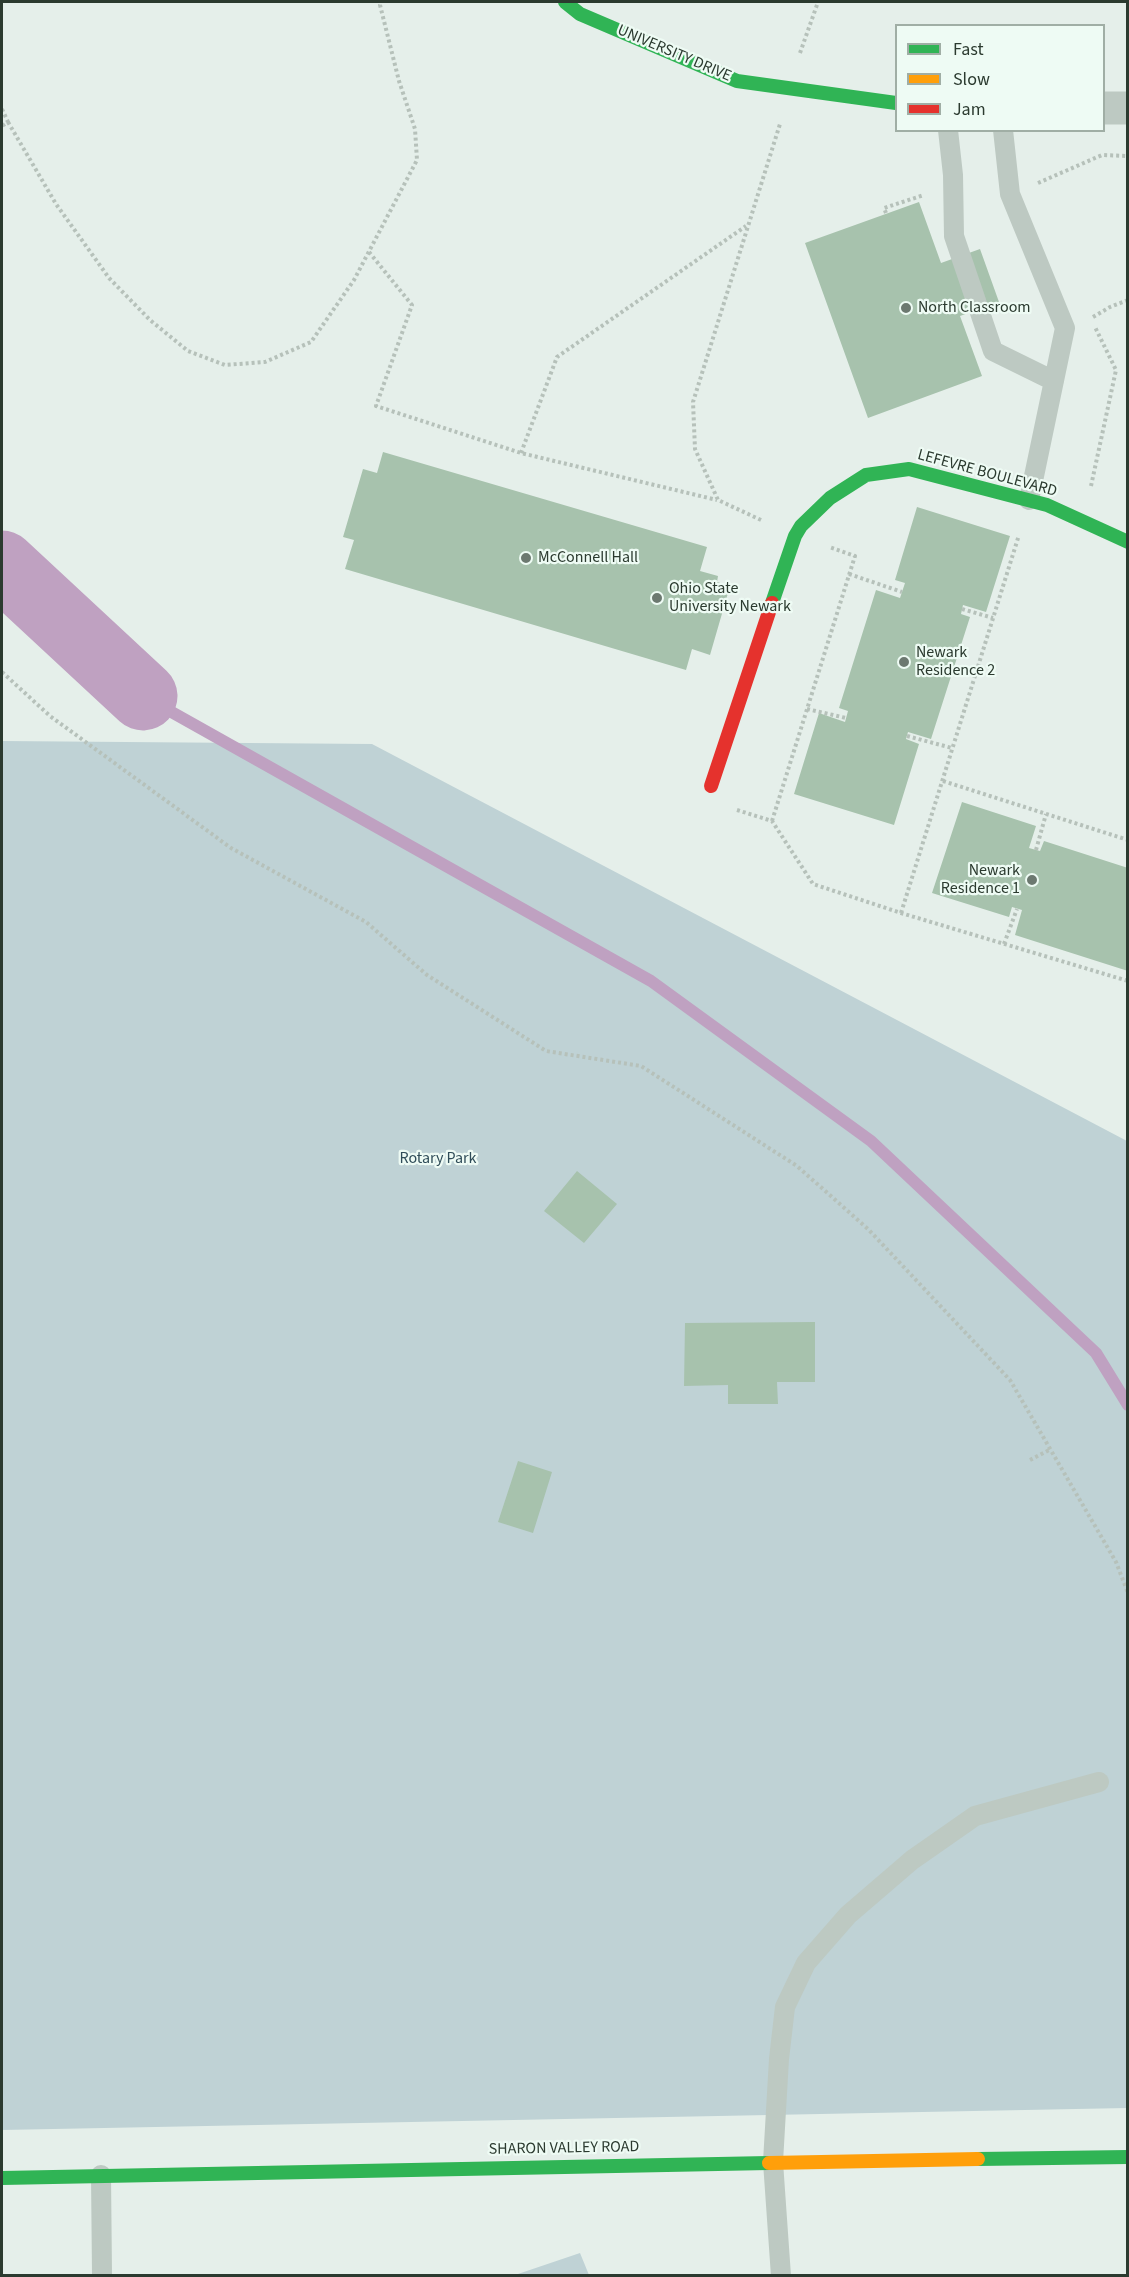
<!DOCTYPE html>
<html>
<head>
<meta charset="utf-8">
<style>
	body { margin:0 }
	#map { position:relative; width:1129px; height:2277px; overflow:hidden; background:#e5efea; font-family:"Source Sans 3",sans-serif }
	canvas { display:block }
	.frame { position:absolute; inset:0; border:3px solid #2b3a2f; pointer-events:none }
	.legend { position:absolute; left:895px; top:24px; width:210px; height:108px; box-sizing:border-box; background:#eefbf4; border:2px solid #a0aea5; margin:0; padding:8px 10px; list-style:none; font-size:18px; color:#2b3a2f }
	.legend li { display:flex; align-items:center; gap:12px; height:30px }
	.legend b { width:30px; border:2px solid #a0aea5 }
</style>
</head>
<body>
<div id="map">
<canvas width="1129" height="2277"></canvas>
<div class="frame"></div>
<ul class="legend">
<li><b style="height:8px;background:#30b455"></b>Fast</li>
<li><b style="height:8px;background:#ff9f0a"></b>Slow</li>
<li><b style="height:8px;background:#e5322d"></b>Jam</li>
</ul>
</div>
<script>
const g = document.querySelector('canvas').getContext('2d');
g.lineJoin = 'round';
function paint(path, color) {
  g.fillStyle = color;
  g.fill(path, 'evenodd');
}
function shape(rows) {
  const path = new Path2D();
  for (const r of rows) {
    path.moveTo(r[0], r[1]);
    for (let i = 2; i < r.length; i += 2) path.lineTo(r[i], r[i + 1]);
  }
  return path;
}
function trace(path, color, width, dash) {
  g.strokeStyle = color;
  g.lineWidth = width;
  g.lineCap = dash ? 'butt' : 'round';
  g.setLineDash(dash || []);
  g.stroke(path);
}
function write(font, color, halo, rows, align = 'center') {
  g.font = font + ' "Source Sans 3",sans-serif';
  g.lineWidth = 4.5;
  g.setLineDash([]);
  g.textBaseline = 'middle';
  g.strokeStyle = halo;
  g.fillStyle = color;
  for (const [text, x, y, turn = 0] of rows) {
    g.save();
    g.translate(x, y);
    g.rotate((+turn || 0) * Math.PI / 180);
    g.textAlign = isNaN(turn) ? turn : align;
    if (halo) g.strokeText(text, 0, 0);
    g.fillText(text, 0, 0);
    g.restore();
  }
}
paint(shape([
	[2,741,372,744,1127,1141,1127,2108,2,2130],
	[580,2253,589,2275,515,2275]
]), '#bfd2d5');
trace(shape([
	[143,696,651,981,871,1141,1096,1353,1128,1405]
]), '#bfa1c1', 12);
trace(shape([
	[2,565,143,696]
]), '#bfa1c1', 69);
paint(shape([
	[919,202,941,263,980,249,999,302,960,316,982,376,868,418,805,243],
	[383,452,707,547,700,571,718,576,717,582,730,586,710,655,692,649,686,670,345,569,354,540,343,537,363,469,377,473],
	[917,507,1010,536,986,612,963,605,961,614,970,617,931,739,908,732,906,739,919,744,894,825,794,794,819,713,845,722,848,711,839,708,876,590,900,598,905,583,895,580],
	[962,802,1036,826,1029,848,1040,851,1044,841,1128,868,1128,971,1015,935,1022,910,1012,907,1009,917,932,893],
	[577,1171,617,1204,584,1243,544,1211],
	[815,1322,815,1382,777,1382,778,1404,728,1404,728,1385,684,1386,685,1323],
	[518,1461,552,1472,533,1533,498,1522]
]), '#a7c2ad');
trace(shape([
	[800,53,818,2],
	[2,109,8,122,2,126],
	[8,122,56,204,109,278,150,320,188,351,225,365,265,362,311,342,354,280,417,160,415,129,399,81,380,5,381,2],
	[1038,183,1102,155,1128,156],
	[886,213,884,208,924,195],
	[369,252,412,305,376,406,521,453,717,500],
	[1093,317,1110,307,1128,300],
	[521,453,557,357,746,226],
	[1091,486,1116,370,1095,327],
	[761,520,718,500,695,449,693,402,780,124],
	[849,574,902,592],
	[962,609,993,618],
	[2,672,50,716,231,848,366,922,427,975,546,1051,641,1066,797,1166,868,1229,1010,1380,1116,1562,1128,1593],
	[807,709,846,718],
	[907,736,952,748],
	[943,781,1128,840],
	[737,810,772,821,813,884,901,913,1128,981],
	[772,821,855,556,829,547],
	[1036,850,1046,814],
	[901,913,1019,535],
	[1004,944,1017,909],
	[1030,1460,1051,1449]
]), '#b6c1ba', 4, [3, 3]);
trace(shape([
	[948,130,953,175,954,236,993,351,1054,381],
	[1003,130,1010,194,1065,328,1029,500],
	[101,2175,102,2274],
	[781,2276,773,2162,779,2059,785,2007,806,1963,848,1915,912,1860,975,1816,1099,1782]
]), '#bdc9c2', 20);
trace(shape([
	[1104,108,1128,108]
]), '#bdc9c2', 33);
trace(shape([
	[565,2,580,14,737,81,896,103],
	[772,603,795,536,801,526,830,498,866,475,909,469,1047,505,1128,542],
	[978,2159,1128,2157],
	[2,2178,769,2163]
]), '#30b455', 14);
trace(shape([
	[769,2163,978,2159]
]), '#ff9f0a', 14);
trace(shape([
	[711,786,772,603]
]), '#e5322d', 14);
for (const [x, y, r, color] of [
	[906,308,6,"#6c7970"],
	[526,558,6,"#6c7970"],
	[657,598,6,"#6c7970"],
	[904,662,6,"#6c7970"],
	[1032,880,6,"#6c7970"]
]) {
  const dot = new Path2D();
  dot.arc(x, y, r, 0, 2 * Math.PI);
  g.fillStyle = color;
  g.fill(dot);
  trace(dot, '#eefbf4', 2);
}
write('16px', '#2b3a2f', '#eefbf4', [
	["UNIVERSITY DRIVE",674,54,23],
	["LEFEVRE BOULEVARD",987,474,15],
	["SHARON VALLEY ROAD",564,2149,-1]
]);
write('16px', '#2b3a2f', '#eefbf4', [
	["North Classroom",918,308],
	["McConnell Hall",538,558],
	["Ohio State",669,589],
	["University Newark",669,607],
	["Newark",916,653],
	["Residence 2",916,671],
	["Newark",1020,871,"right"],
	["Residence 1",1020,889,"right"]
], 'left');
write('16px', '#2f4c58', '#eefbf4', [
	["Rotary Park",438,1159]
]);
</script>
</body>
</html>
